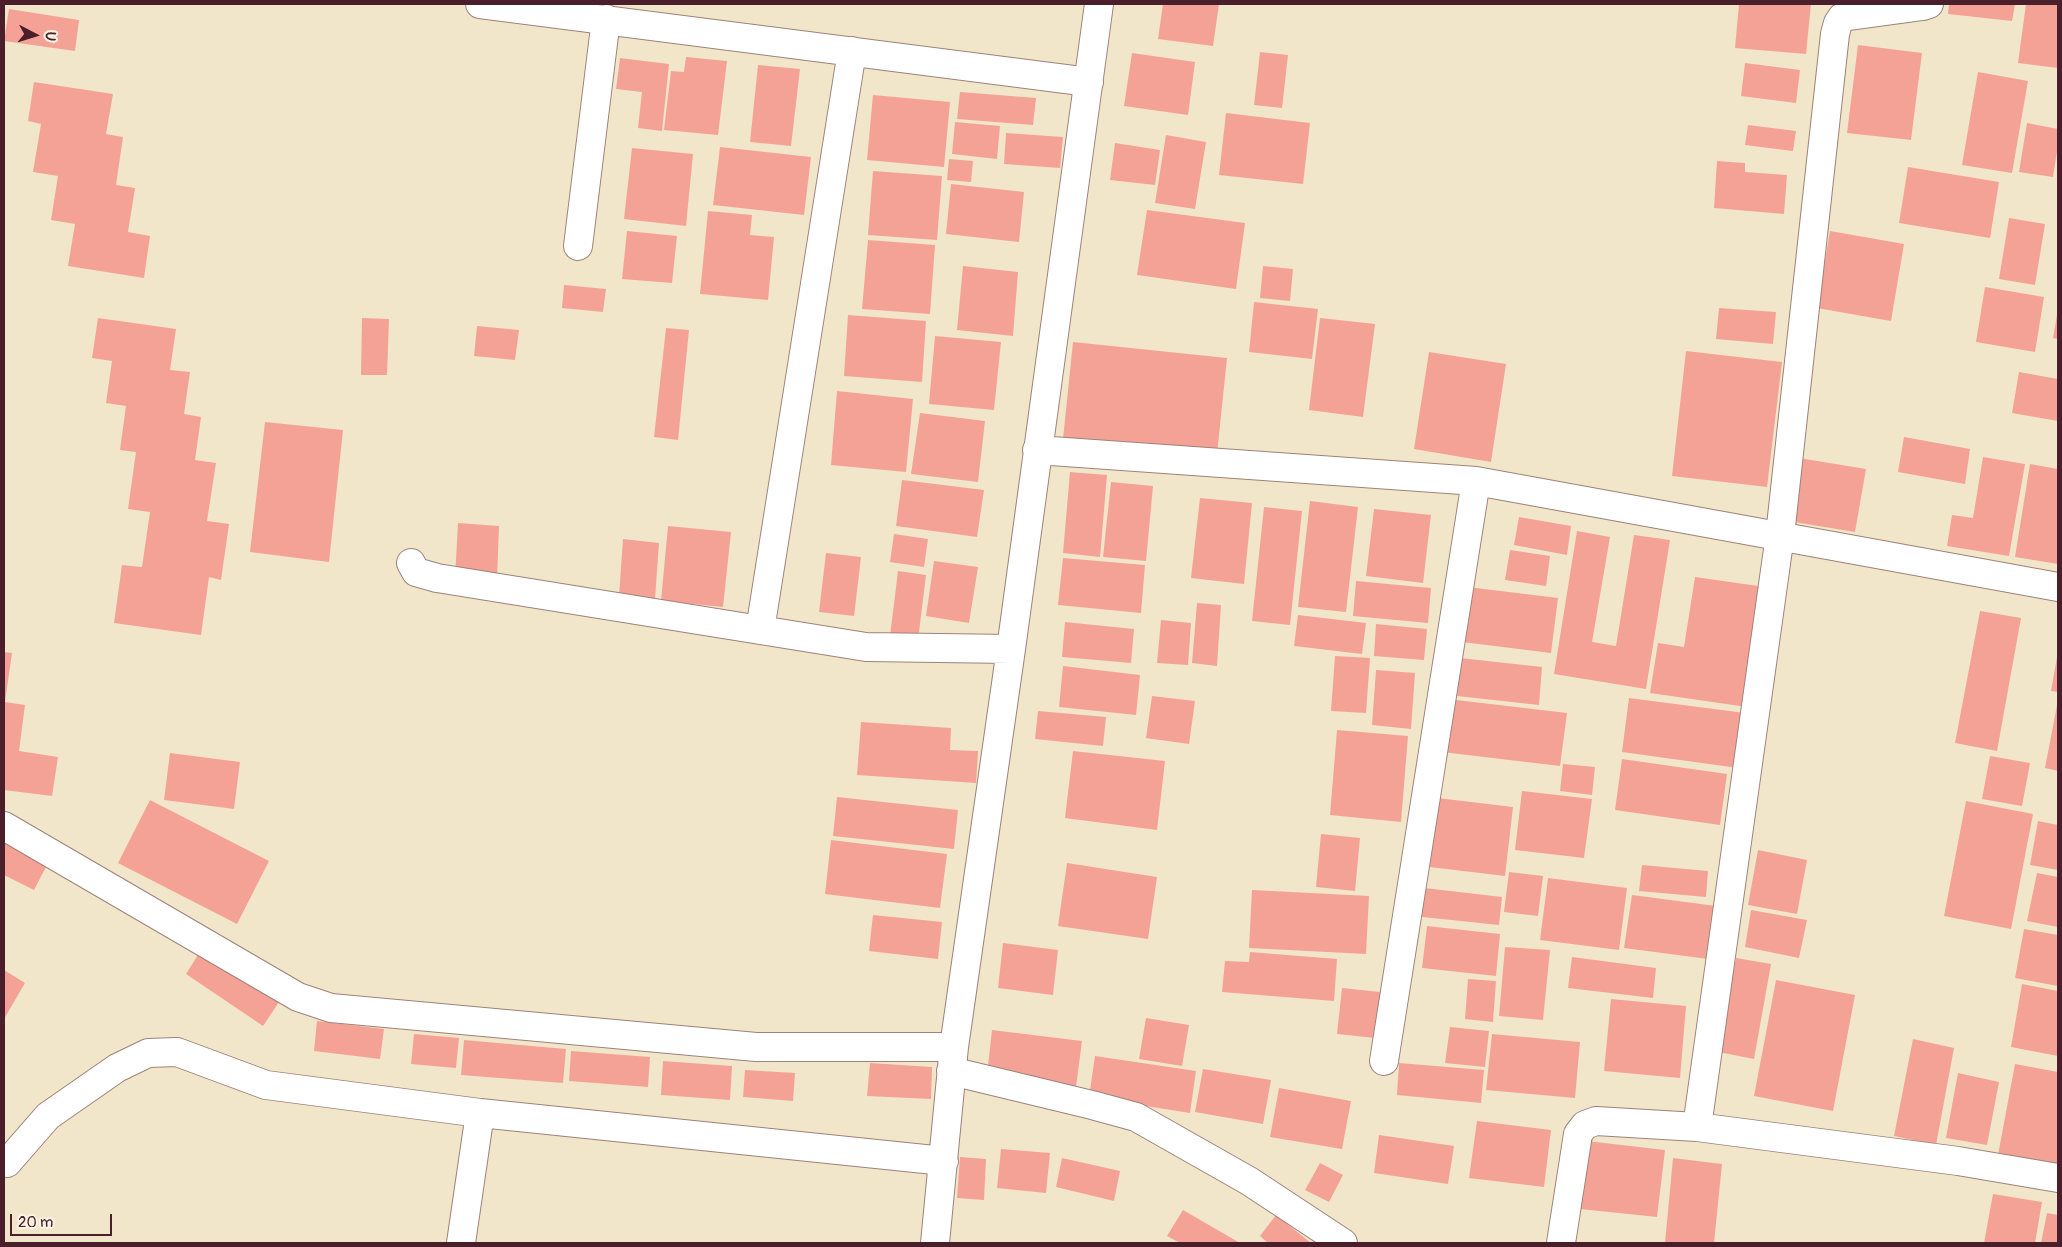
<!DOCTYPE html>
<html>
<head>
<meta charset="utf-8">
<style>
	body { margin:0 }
	#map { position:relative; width:2062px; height:1247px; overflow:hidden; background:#f2e6ca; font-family:Pangolin,sans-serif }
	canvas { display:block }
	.frame { position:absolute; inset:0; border:5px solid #4a1f2b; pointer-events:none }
	.north { position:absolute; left:10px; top:10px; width:50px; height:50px; -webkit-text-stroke:4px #fcf5e5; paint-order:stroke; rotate:95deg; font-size:14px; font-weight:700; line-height:20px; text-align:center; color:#4a1f2b }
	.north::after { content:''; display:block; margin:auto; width:18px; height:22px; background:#4a1f2b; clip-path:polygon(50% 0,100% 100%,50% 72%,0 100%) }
	.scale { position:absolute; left:10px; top:1214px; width:102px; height:22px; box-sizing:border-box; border:2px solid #4a1f2b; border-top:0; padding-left:6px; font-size:15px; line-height:18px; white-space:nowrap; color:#4a1f2b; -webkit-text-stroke:4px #fcf5e5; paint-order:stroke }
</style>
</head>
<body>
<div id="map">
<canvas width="2062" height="1247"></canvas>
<div class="frame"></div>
<div class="north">U</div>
<div class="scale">20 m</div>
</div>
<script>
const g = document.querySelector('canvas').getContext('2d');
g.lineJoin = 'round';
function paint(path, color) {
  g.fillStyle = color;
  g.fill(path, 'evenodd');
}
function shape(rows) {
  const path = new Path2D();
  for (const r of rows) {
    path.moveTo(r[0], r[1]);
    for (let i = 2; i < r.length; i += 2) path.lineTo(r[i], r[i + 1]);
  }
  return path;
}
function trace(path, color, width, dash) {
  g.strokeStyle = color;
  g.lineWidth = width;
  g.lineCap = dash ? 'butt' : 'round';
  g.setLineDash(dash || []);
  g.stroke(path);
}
paint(shape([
	[1163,4,1219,4,1213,46,1158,39],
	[1739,4,1811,4,1806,54,1735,48],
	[1949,4,2015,4,2012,21,1948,14],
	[2026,4,2058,4,2058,68,2018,63],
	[9,9,79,20,75,51,4,41],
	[1858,45,1922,53,1911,140,1847,133],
	[1260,52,1288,55,1282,108,1254,105],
	[1132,53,1195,62,1188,115,1124,106],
	[686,57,727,61,718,135,664,130,671,71,684,72],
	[620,58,669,64,662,131,638,128,642,92,616,89],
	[1745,63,1800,70,1796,103,1741,96],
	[758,65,800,69,791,146,750,142],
	[1978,72,2028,81,2012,173,1962,165],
	[34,82,113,94,106,134,123,137,116,185,135,188,128,232,150,236,144,278,68,266,75,224,51,220,58,176,33,172,41,124,28,121],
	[960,92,1036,98,1033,125,957,119],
	[873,95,950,102,944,167,867,160],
	[1226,113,1310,123,1303,184,1219,175],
	[955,122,1000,126,997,159,952,154],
	[2027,123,2058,129,2058,145,2053,177,2019,172],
	[1748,125,1796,131,1793,151,1745,145],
	[1006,133,1063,137,1060,168,1004,164],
	[1166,135,1206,142,1195,209,1155,203],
	[1115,143,1160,150,1155,185,1110,180],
	[720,147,811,157,804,215,713,205],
	[632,148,693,154,686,226,624,219],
	[949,159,973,161,971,182,947,180],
	[1717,161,1745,163,1745,172,1787,175,1784,214,1714,208],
	[1908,167,1999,182,1990,238,1899,223],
	[873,171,942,176,937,240,868,235],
	[951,184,1024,192,1019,242,946,234],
	[1147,210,1245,223,1236,289,1137,275],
	[708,211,752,215,750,235,774,237,768,300,700,294],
	[2009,218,2045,224,2035,285,1999,279],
	[627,231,677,236,672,283,622,279],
	[1830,231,1904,244,1891,321,1817,308],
	[868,240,935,245,930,314,862,309],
	[963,266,1018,272,1013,336,957,330],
	[1263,266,1293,269,1290,301,1260,298],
	[564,285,606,289,603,312,562,308],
	[1985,287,2044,297,2035,352,1976,342],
	[1254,302,1318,309,1312,359,1249,352],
	[1719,308,1776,312,1773,344,1716,339],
	[848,315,926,321,922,382,844,376],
	[2057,315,2058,315,2058,339,2053,338],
	[98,318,176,329,170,370,190,372,184,414,201,417,195,460,216,463,207,521,229,524,221,580,209,577,201,635,114,623,122,565,142,567,150,512,128,509,136,452,120,450,126,406,106,403,112,361,92,358],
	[362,318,389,319,387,375,361,375],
	[1320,318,1375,324,1363,417,1309,410],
	[477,326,519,330,515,360,474,356],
	[666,328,689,330,678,440,654,437],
	[935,336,1001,342,994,410,929,404],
	[1073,342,1227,358,1217,454,1063,439],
	[1686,351,1782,362,1767,487,1672,476],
	[1429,352,1506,364,1491,462,1414,449],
	[2019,372,2058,379,2058,421,2012,413],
	[837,391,913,399,906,472,831,465],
	[920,413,985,421,978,482,911,474],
	[265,422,343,430,329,562,250,552],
	[1904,437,1970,449,1965,484,1898,472],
	[1983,457,2025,464,2009,556,1947,546,1952,515,1973,518],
	[1799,458,1866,469,1855,532,1788,521],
	[2030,464,2058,469,2058,564,2015,557],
	[1070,472,1107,475,1100,557,1063,553],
	[902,480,984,490,977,537,896,526],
	[1111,482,1153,486,1146,561,1103,557],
	[1200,498,1252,503,1244,584,1191,578],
	[1310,501,1358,507,1346,612,1298,607],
	[1264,507,1302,511,1290,625,1252,621],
	[1374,509,1431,515,1423,583,1366,576],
	[1519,517,1571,526,1567,555,1514,545],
	[458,523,499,526,497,580,455,578],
	[668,526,731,532,723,607,661,601],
	[1577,531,1610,537,1592,642,1616,646,1634,535,1670,540,1646,689,1554,674],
	[894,534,928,539,924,567,890,562],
	[623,539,659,543,655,599,619,596],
	[1510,550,1550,556,1546,586,1505,580],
	[826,553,861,557,854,616,819,612],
	[1063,558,1145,565,1141,613,1058,605],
	[934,561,978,567,969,623,926,616],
	[898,571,926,575,918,640,890,636],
	[1695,577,1765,587,1747,707,1650,693,1658,643,1684,647],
	[1356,581,1431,588,1428,623,1353,616],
	[1468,587,1558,598,1551,653,1462,642],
	[1197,603,1221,605,1217,666,1192,663],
	[1980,611,2021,618,1997,751,1955,743],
	[1298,615,1366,623,1362,654,1294,646],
	[1161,620,1191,623,1188,665,1157,663],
	[1065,622,1134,629,1131,663,1062,657],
	[1376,624,1427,629,1424,660,1374,656],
	[4,652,12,653,5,702,25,705,19,751,58,757,52,796,4,790],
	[1335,656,1370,658,1366,713,1331,711],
	[2057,657,2058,657,2058,692,2051,691],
	[1460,658,1542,667,1539,705,1457,696],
	[1063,666,1140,675,1136,715,1059,707],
	[1376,670,1415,673,1411,729,1372,725],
	[1152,696,1195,701,1189,744,1146,738],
	[1629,698,1745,713,1738,768,1622,752],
	[1448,699,1567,713,1560,766,1442,752],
	[2057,705,2058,705,2058,771,2045,768],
	[1038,711,1106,717,1103,746,1035,739],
	[861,722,951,728,950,750,978,751,976,783,857,775],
	[1337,730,1408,736,1401,822,1330,815],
	[1073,751,1165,761,1157,830,1065,818],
	[170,753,240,762,234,809,164,800],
	[1990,756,2030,763,2022,806,1982,799],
	[1622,759,1727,774,1720,825,1615,810],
	[1563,764,1595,767,1592,795,1560,791],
	[1522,791,1592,799,1584,858,1515,850],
	[837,797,958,810,954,849,833,836],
	[1429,797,1513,807,1505,876,1421,866],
	[150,800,269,861,237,924,118,863],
	[1966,801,2033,814,2011,929,1944,916],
	[2038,821,2058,825,2058,870,2030,865],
	[1321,834,1360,838,1355,891,1316,887],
	[831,840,947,854,940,908,825,894],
	[4,843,47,865,34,890,4,875],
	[1758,850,1807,860,1797,914,1748,905],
	[1067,863,1157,877,1148,939,1058,926],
	[1642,865,1708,871,1706,897,1639,891],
	[1509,872,1543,876,1538,916,1504,912],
	[2037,873,2058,877,2058,927,2027,921],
	[1548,878,1627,888,1619,950,1540,940],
	[1416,887,1502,897,1499,925,1413,916],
	[1252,890,1369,896,1366,954,1249,948],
	[1632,895,1716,906,1708,959,1624,948],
	[1751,910,1807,920,1799,958,1745,947],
	[873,915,942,922,938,959,869,951],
	[1427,926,1500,934,1496,976,1422,968],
	[2024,929,2058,935,2058,986,2015,978],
	[1003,943,1058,950,1053,995,998,988],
	[1505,947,1550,950,1543,1020,1499,1016],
	[201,950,279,1002,263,1026,186,974],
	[1250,952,1337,959,1334,1001,1222,992,1225,961,1249,962],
	[1572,957,1656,968,1653,998,1568,988],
	[1736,958,1771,964,1754,1059,1718,1052],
	[4,970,25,983,4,1019],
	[1468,979,1496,981,1493,1022,1465,1019],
	[1776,980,1855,995,1833,1111,1754,1096],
	[2022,984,2058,991,2058,1056,2011,1047],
	[1342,988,1380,992,1375,1038,1337,1034],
	[1611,999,1686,1006,1680,1078,1604,1071],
	[1146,1018,1189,1025,1182,1066,1139,1059],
	[317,1021,384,1029,380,1059,314,1051],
	[1450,1027,1489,1031,1485,1067,1445,1063],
	[992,1030,1082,1041,1076,1087,987,1075],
	[414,1034,459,1038,456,1068,411,1064],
	[1492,1034,1580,1042,1575,1098,1486,1090],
	[1913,1039,1954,1048,1936,1145,1894,1136],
	[464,1040,566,1049,563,1083,461,1075],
	[571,1051,650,1057,648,1087,569,1081],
	[1095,1056,1196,1071,1190,1113,1089,1097],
	[663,1061,732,1066,730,1100,661,1095],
	[870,1063,932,1067,931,1099,867,1096],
	[1399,1063,1484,1070,1481,1103,1397,1095],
	[2015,1064,2058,1072,2058,1166,1998,1155],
	[1203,1069,1271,1080,1263,1124,1195,1112],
	[745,1070,795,1073,793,1101,743,1097],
	[1958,1073,1999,1082,1987,1145,1946,1138],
	[1279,1088,1351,1101,1342,1149,1270,1137],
	[1477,1121,1551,1130,1544,1187,1469,1178],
	[1379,1135,1454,1146,1448,1184,1374,1173],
	[1587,1141,1665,1150,1657,1217,1580,1209],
	[1001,1149,1050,1153,1046,1193,997,1188],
	[960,1157,986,1159,984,1200,957,1198],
	[1062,1158,1120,1171,1114,1201,1056,1187],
	[1673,1158,1722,1164,1714,1243,1665,1243],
	[1320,1163,1343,1175,1329,1202,1305,1190],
	[1993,1194,2042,1202,2035,1243,1984,1243],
	[1183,1210,1240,1243,1180,1243,1167,1236],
	[2047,1213,2058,1215,2058,1243,2041,1243],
	[1276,1215,1311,1243,1268,1243,1260,1236]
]), '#f5a296');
const minor = shape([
	[480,4,1089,82],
	[1929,4,1923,6,1842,17,1838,23,1835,34,1780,535,1697,1127,1958,1161,2058,1178],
	[578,246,606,19],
	[1037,450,1476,481,2058,587],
	[411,563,416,572,437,578,866,647,1011,649],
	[760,630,852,51],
	[4,826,298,997,331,1008,756,1047,954,1047],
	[1384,1061,1476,481],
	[951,1071,1092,1105,1136,1117,1249,1181,1343,1243],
	[7,1163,48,1116,117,1068,148,1053,177,1052,266,1085,480,1113,944,1161],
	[461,1243,480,1113],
	[935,1243,954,1047,1011,649,1099,4],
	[1561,1243,1578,1134,1585,1125,1596,1121,1697,1127]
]);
trace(minor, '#9e827a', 30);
trace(minor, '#fff', 28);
</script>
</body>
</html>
